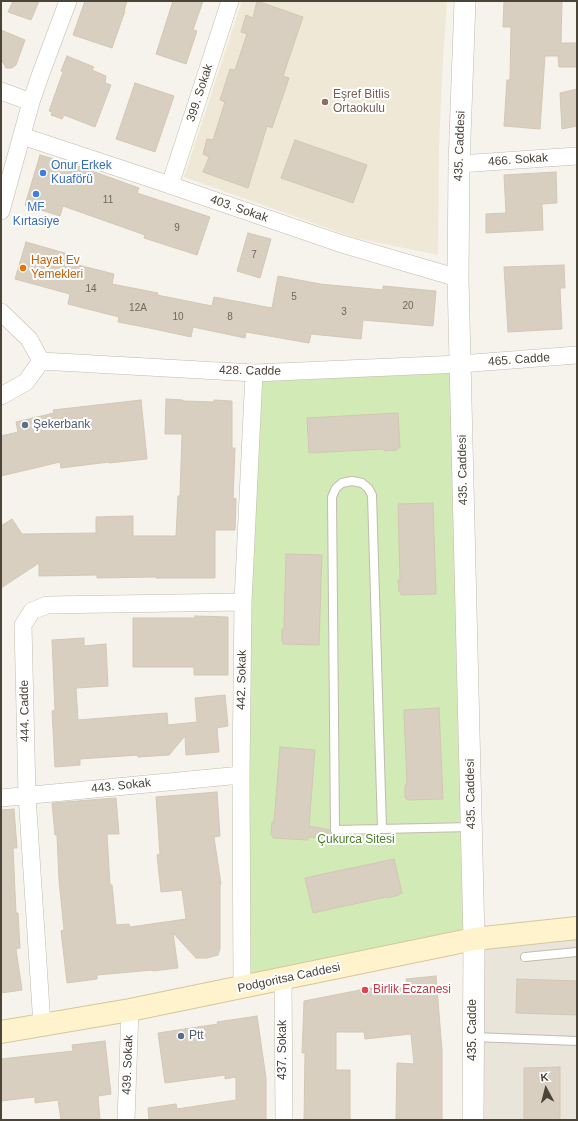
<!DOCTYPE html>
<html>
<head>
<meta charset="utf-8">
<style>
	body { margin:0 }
	#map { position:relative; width:578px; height:1121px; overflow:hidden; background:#f6f3ec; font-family:Arial,sans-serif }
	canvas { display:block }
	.frame { position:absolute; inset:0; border:2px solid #4b4439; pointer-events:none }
	.north { position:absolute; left:526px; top:1069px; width:40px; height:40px; -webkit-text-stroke:3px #fff; paint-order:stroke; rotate:353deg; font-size:11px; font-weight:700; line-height:16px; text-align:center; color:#4b4439 }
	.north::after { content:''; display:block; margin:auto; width:14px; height:18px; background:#4b4439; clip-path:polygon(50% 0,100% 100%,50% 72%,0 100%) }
</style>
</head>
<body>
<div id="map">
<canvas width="578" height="1121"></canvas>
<div class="frame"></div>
<div class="north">K</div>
</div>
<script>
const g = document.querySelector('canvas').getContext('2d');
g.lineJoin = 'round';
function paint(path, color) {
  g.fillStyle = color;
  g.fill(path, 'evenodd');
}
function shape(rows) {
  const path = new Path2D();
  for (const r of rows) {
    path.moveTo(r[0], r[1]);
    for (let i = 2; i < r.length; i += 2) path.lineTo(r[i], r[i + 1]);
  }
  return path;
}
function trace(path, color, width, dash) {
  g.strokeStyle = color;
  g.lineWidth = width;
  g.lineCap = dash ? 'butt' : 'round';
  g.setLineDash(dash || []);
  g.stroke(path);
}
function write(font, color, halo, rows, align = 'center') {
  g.font = font + ' Arial,sans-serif';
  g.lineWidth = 4;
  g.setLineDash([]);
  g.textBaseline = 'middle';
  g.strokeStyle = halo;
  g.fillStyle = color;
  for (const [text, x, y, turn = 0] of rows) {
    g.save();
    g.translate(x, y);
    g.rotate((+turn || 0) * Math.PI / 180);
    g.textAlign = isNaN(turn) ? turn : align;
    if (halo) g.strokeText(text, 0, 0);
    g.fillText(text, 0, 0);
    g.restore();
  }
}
paint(shape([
	[577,928,577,1120,473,1120,474,939]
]), '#eae5da');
paint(shape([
	[242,1,447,1,443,58,439,147,438,255,355,238,184,177]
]), '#efe8d6');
paint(shape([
	[460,364,474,939,242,987,254,373]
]), '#d2eab5');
const building = shape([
	[13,1,39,1,31,20,8,12,13,1],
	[85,1,127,1,124,11,125,11,112,48,73,35,85,1],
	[173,1,203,1,193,30,197,31,186,64,156,54,173,1],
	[257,1,303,17,283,76,289,78,272,128,267,126,248,188,203,172,209,157,203,154,207,139,213,140,225,102,220,100,230,69,235,70,247,34,241,32,246,15,253,18,257,1],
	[504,1,562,1,561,43,577,43,577,67,559,67,558,56,545,56,540,129,504,126,507,80,510,80,511,27,503,27,504,1],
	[1,30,25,40,16,65,12,68,6,68,1,59,1,30],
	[67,56,94,67,92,70,106,76,105,83,111,85,95,127,64,115,62,119,51,115,52,112,49,111,63,72,61,71,67,56],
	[135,83,174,96,155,152,116,139,135,83],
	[577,89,577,126,562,129,560,93,577,89],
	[295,140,367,165,353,203,281,178,295,140],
	[40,155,75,165,139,188,137,193,210,217,197,255,144,238,145,235,63,206,60,216,25,205,40,155],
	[556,172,557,203,542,204,543,230,486,233,486,214,506,213,504,175,556,172],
	[248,233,271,239,260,278,237,271,248,233],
	[26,242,68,254,66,262,114,274,112,284,158,293,157,295,212,306,214,297,272,308,278,276,320,284,383,290,383,286,436,291,433,326,363,320,361,339,311,334,309,343,246,332,245,338,193,327,191,337,159,330,118,322,119,317,68,304,70,294,15,279,26,242],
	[564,265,565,288,560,288,562,329,508,332,504,267,564,265],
	[166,399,183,400,183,401,214,402,214,400,232,401,232,448,235,448,233,498,236,499,235,530,215,530,215,578,156,578,156,577,97,578,97,575,39,576,39,563,1,588,1,526,12,519,22,534,96,533,96,517,133,516,133,536,176,536,178,496,180,496,182,434,165,434,166,399],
	[141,400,147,459,109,463,109,462,61,468,60,462,1,476,1,436,18,432,16,422,54,413,53,410,141,400],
	[398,413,400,448,397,448,397,450,384,451,384,449,309,453,307,418,398,413],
	[433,503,436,594,401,595,401,592,399,592,398,580,400,580,398,504,433,503],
	[286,554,322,555,319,645,283,644,283,642,282,642,282,629,284,629,286,554],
	[195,616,228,617,228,675,194,675,194,667,133,667,133,618,195,618,195,616],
	[84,638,84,646,106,644,108,686,76,688,78,720,167,713,168,725,197,722,195,698,225,695,228,726,217,728,219,752,186,755,185,736,169,755,138,757,138,755,80,759,80,765,55,767,52,711,55,710,52,640,84,638],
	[439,708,443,799,407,800,407,798,405,798,405,785,407,785,404,710,439,708],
	[280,747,315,750,309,826,330,830,331,833,333,835,332,838,308,837,308,840,273,838,273,835,271,835,272,822,274,822,280,747],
	[217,792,220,836,214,837,221,884,220,885,220,949,218,955,207,958,196,958,173,933,178,968,153,971,153,970,97,975,97,979,67,983,61,931,64,930,59,880,57,835,55,835,52,803,116,798,119,834,107,834,110,885,112,885,116,925,129,924,130,927,186,919,182,890,161,892,157,855,160,854,156,797,217,792],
	[14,809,17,848,13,848,16,913,18,913,20,948,16,949,22,990,1,993,1,810,14,809],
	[394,859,402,893,399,894,399,895,387,898,386,897,313,913,305,878,394,859],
	[436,976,442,1050,442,1120,396,1120,397,1063,414,1064,411,1034,365,1039,364,1032,336,1032,336,1070,350,1070,350,1120,304,1120,305,1053,302,1053,304,1001,360,990,360,989,407,985,406,979,436,976],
	[517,979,577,981,577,1015,516,1013,517,979],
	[257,1016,266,1078,266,1120,149,1120,148,1108,176,1104,177,1109,236,1100,236,1077,225,1079,225,1075,165,1083,158,1033,218,1024,217,1022,257,1016],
	[105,1041,111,1094,98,1096,100,1120,61,1120,58,1100,35,1103,35,1097,1,1101,1,1059,73,1051,72,1045,105,1041],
	[560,1067,560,1120,524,1120,524,1068,560,1067]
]);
paint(building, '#d8cfc1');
trace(building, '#d3c7b4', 1);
const service = shape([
	[382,829,372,495,368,488,362,483,352,481,342,483,336,488,332,497,335,830,471,827],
	[525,957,577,952],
	[474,1037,577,1041]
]);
const minor = shape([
	[1,91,31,102],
	[22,136,155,180,342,244,458,278],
	[459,164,577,156],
	[170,185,230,1],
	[1,211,31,102,41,73,68,1],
	[1,312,29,339,41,361],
	[41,361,254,373,460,364,577,355],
	[1,396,26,382,41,361],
	[1,798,241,775],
	[283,979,284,1120],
	[242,987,241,775,243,602,254,373],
	[42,1025,27,795,23,625,32,611,47,605,243,602],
	[126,1120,130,1010]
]);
const tertiary = shape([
	[465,1,459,164,458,278,474,939,473,1120]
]);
const secondary = shape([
	[1,1032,130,1010,474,939,577,928]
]);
trace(service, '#c2bbae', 10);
trace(minor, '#c2bbae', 18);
trace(tertiary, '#c2bbae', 22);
trace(secondary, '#d6c79b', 24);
trace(service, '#fff', 8);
trace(minor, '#fff', 17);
trace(tertiary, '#fff', 21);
trace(secondary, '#fff3cd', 22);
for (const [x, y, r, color] of [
	[325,102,4,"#8d6e63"],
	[43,173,4,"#3f7fe0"],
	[36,194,4,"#3f7fe0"],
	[23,268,4,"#e8710a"],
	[25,425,4,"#5c6f8a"],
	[365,990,4,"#e0444e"],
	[181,1036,4,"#5c6f8a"]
]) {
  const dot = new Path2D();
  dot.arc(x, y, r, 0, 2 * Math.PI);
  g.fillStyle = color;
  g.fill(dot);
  trace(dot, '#fff', 1.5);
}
write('10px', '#6e675b', null, [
	["11",108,200],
	["9",177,228],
	["7",254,255],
	["14",91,289],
	["5",294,297],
	["20",408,306],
	["12A",138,308],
	["3",344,312],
	["10",178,317],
	["8",230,317]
]);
write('12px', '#4b4439', '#fff', [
	["399. Sokak",200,93,-72],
	["435. Caddesi",460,146,-88],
	["466. Sokak",518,160,-4],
	["403. Sokak",239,209,19],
	["465. Cadde",519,360,-4],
	["428. Cadde",250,371,1],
	["435. Caddesi",463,470,-91],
	["442. Sokak",242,680,-89],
	["444. Cadde",25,711,-91],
	["443. Sokak",121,786,-6],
	["435. Caddesi",471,794,-91],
	["Podgoritsa Caddesi",289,978,-12],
	["435. Cadde",473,1030,-90],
	["437. Sokak",283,1050,-90],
	["439. Sokak",128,1065,-88]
]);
write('12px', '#785e54', '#fff', [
	["Eşref Bitlis",333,95],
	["Ortaokulu",333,109]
], 'left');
write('12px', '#366cbe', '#fff', [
	["Onur Erkek",51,166],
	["Kuaförü",51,180],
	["MF",36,208,"center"],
	["Kırtasiye",36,222,"center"]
], 'left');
write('12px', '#c56008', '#fff', [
	["Hayat Ev",31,261],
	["Yemekleri",31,275]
], 'left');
write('12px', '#4e5e75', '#fff', [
	["Şekerbank",33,425],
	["Ptt",189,1036]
], 'left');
write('12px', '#4a7f2a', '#fff', [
	["Çukurca Sitesi",356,840]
]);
write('12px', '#be3a42', '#fff', [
	["Birlik Eczanesi",373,990]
], 'left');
</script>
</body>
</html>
